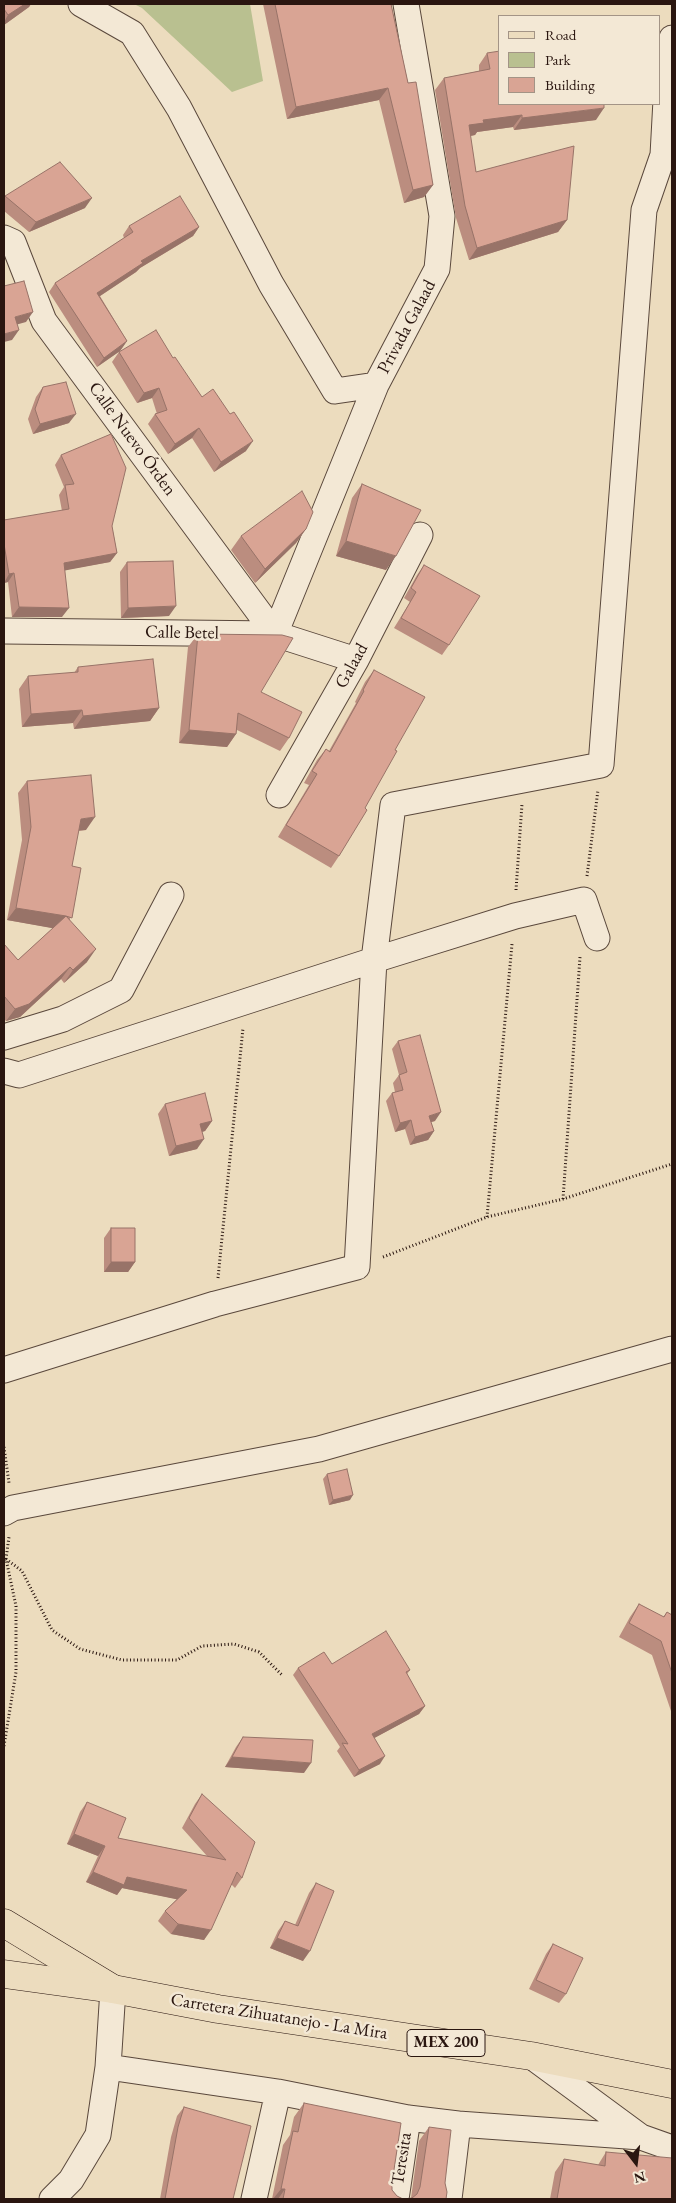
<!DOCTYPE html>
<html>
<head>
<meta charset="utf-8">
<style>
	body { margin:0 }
	#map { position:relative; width:676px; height:2203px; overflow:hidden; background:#ecdcbe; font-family:"EB Garamond",serif }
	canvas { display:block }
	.frame { position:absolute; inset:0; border:5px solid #2a1610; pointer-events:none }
	.legend { position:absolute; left:498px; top:15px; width:162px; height:90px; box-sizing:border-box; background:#f3e8d5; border:1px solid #a39486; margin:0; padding:6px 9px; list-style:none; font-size:15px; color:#2a1610 }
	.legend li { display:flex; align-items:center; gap:10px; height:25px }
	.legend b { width:25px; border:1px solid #a39486 }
	.north { position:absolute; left:611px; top:2138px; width:50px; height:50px; -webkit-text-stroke:4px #f3e8d5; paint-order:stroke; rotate:165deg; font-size:14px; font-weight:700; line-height:20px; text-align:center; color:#2a1610 }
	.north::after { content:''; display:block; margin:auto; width:18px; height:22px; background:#2a1610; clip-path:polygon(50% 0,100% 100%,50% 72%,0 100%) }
</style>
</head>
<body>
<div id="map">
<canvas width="676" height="2203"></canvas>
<div class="frame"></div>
<ul class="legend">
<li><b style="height:6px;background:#ecdcbe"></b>Road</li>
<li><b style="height:14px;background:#b9c090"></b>Park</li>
<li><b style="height:14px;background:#d9a494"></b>Building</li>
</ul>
<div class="north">N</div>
</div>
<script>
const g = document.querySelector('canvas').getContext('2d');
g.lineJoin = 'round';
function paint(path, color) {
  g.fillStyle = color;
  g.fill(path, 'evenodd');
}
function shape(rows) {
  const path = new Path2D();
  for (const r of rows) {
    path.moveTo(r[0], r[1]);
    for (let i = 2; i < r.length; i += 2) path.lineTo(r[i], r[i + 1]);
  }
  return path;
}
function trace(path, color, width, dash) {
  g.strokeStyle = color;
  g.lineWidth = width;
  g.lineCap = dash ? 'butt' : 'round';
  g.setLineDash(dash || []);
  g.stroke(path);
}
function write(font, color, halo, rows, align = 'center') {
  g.font = font + ' "EB Garamond",serif';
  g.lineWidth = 5;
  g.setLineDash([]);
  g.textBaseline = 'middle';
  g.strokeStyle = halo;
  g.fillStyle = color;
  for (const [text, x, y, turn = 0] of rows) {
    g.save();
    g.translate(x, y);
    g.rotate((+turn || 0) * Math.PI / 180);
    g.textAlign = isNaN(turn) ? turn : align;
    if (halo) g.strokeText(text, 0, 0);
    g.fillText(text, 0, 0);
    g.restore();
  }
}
paint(shape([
	[134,4,250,4,263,81,232,92,142,8]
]), '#b9c090');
const minor = shape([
	[81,4,132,33,179,108,271,284,335,391,376,385],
	[4,238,13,242,44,321,275,634],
	[4,631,275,634,356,660],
	[275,634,376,385,437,269,442,216,406,4],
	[279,795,356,660,420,535],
	[4,1037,63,1019,121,990,171,895],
	[4,1071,19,1075,374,960,515,916,584,900,597,938],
	[4,1370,215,1304,357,1267,374,960,393,805,601,765,644,210,663,155,666,100,672,38],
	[4,1513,13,1508,319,1449,672,1349],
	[531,2056,641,2137,672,2148],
	[108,2067,278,2092,408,2118,458,2124,641,2137],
	[52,2199,71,2180,98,2135,108,2067,113,1989],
	[254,2199,278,2092],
	[396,2199,408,2118],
	[449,2199,458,2124]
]);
const major = shape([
	[4,1923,113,1989]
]);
const highway = shape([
	[4,1974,113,1989,218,2009,531,2056,672,2084]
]);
trace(minor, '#5a483c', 27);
trace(major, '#2a1610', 29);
trace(highway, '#2a1610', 29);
trace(shape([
	[587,876,598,790],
	[516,890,522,804],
	[563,1199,580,957],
	[487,1217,512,944],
	[383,1257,487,1217,563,1199,672,1164],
	[218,1278,243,1028],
	[4,1447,9,1483],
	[6,1559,22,1571,52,1630,80,1649,122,1660,177,1660,202,1646,234,1644,259,1652,282,1675],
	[4,1746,16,1672,16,1606,6,1559,9,1537]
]), '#2a1610', 3, [1, 2.5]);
trace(minor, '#f3e8d5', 25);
trace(major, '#ecdcbe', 28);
trace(highway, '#ecdcbe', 28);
paint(shape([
	[4,4,31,4,29,7,4,25],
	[263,4,391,4,408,83,433,185,424,197,404,203,379,100,287,119],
	[487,53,500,104,596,120,514,130,513,127,477,132,475,135,470,136,476,172,567,220,558,232,469,260,456,218,435,90,444,78,479,71,479,65],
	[5,196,85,208,29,232,4,211,4,198],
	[129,226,199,227,193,236,140,268,136,272,100,296,127,341,120,351,97,367,49,292,55,283,124,238,123,235],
	[119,352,173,358,202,397,246,451,214,472,192,438,168,454,148,424,155,414,157,414,152,398,137,403,112,362],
	[43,387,69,423,33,434,28,419,36,397],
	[61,455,112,526,117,553,110,562,64,570,62,617,12,617,8,582,4,583,4,520,62,511,59,495,64,487,55,465],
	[362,484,386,570,336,556,352,498],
	[306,529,296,543,255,583,231,550,241,536],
	[127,562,169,616,121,618,120,572],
	[424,565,449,645,442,655,394,628,410,602,404,598,417,575],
	[198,634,261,692,289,738,280,751,237,730,236,734,227,747,179,743,188,647],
	[78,667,159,708,150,721,74,729,73,723,22,727,19,689,28,676,74,673],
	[374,670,395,750,339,856,331,868,278,837,309,785,304,783,317,760,326,749,329,751,356,703,355,702,365,682],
	[27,781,86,830,78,831,72,866,70,921,87,962,64,983,61,979,20,1017,6,1021,4,1019,4,944,18,960,53,928,7,920,22,840,18,793],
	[398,1041,435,1121,431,1122,434,1131,428,1140,410,1145,405,1129,395,1132,386,1101,392,1093,395,1092,393,1083,399,1075,392,1049],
	[165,1104,212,1121,205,1131,202,1132,197,1149,169,1156,158,1114],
	[111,1228,135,1262,128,1272,104,1272,104,1238],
	[327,1474,350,1500,329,1505,323,1479],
	[639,1604,663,1617,667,1612,672,1615,672,1714,652,1655,619,1637,630,1617],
	[332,1664,410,1670,407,1674,425,1706,419,1714,374,1738,380,1764,354,1777,337,1751,340,1747,293,1675,298,1668],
	[243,1737,304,1773,225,1767,236,1747],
	[202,1794,242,1878,235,1888,231,1884,204,1940,171,1934,158,1921,165,1911,177,1899,122,1888,117,1895,86,1882,98,1856,67,1844,80,1812,87,1802,118,1838,207,1856,182,1828,195,1804],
	[316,1883,303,1961,270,1948,278,1931,285,1921,295,1925,309,1893],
	[553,1944,566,1994,559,2003,529,1989,546,1954],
	[304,2103,392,2183,392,2190,397,2196,403,2199,411,2198,419,2141,429,2127,445,2183,446,2199,272,2199,283,2145,290,2135,294,2117],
	[184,2107,233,2199,160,2199,171,2137,177,2116],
	[606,2152,672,2199,550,2199,555,2172,564,2159,598,2165]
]), '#bb8d7f');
paint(shape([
	[25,4,31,4,29,7,4,25,4,22,8,15],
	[388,88,379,100,287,119,296,107],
	[604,108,596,120,514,130,522,118],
	[522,115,513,127,477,132,475,135,460,138,469,125,483,120],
	[433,185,424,197,404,203,413,190],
	[92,198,85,208,29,232,36,222],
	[567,220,558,232,469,260,477,248],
	[199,227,193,236,140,268,136,272,91,302,97,293,141,261],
	[33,312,26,322,8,327,15,317],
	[19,330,12,340,4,342,4,334],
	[127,341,120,351,97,367,104,358],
	[159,388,152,398,137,403,144,393],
	[76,414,69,423,33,434,40,424],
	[199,428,192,438,168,454,175,444],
	[253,441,246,451,214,472,221,462],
	[306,529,296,543,255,583,265,569],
	[346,541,396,556,386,570,336,556],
	[117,553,110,562,57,572,64,563],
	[14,573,8,582,4,583,9,574],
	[176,606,169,616,121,618,128,608],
	[19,607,69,608,62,617,12,617],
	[159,708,150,721,74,729,83,716],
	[82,710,73,723,22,727,31,714],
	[189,730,236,734,227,747,179,743],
	[95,817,86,830,72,831,81,819],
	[16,908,66,916,57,929,7,920],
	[96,949,87,962,64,983,73,970],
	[70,967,61,979,20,1017,6,1021,15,1009],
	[441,1112,435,1121,423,1124,429,1116],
	[411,1120,405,1129,395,1132,400,1123],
	[212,1121,205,1131,193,1134,200,1124],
	[434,1131,428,1140,410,1145,415,1137],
	[204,1139,197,1149,169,1156,176,1146],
	[111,1262,135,1262,128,1272,104,1272],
	[353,1495,350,1500,329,1505,333,1500],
	[425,1706,419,1714,367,1742,372,1734],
	[385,1756,380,1764,354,1777,359,1770],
	[232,1757,311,1763,304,1773,225,1767],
	[74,1834,105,1846,98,1856,67,1844],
	[93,1872,127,1877,187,1890,180,1900,122,1888,117,1895,86,1882],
	[178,1924,211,1930,204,1940,171,1934],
	[277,1938,310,1951,303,1961,270,1948],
	[281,2189,285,2189,278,2199,273,2199]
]), '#987368');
const building = shape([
	[4,4,25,4,8,15,4,9,4,4],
	[275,4,391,4,408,83,416,82,433,185,413,190,388,88,296,107,275,4],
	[500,51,500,104,604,104,604,108,522,118,522,115,483,120,484,123,469,125,476,172,574,146,567,220,477,248,465,206,444,78,490,69,487,53,500,51],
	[60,162,92,198,36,222,5,196,60,162],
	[180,196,199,227,141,261,143,263,97,293,127,341,104,358,55,283,133,232,129,226,180,196],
	[24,281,33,312,15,317,19,330,4,334,4,286,24,281],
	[156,330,173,358,175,357,202,397,213,389,230,414,234,412,253,441,221,462,199,428,175,444,155,414,167,410,159,388,144,393,119,352,156,330],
	[66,382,76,414,40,424,35,409,43,387,66,382],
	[111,434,126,468,112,526,117,553,64,563,69,608,19,607,14,573,9,574,4,544,4,520,69,509,65,485,74,484,61,455,111,434],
	[362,484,421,510,396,556,346,541,362,484],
	[302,491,313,512,306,529,265,569,241,536,302,491],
	[173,561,176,606,128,608,127,562,173,561],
	[424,565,480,596,449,645,401,618,416,592,411,588,424,565],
	[198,634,282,635,293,638,261,692,302,712,289,738,238,713,236,734,189,730,198,634],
	[153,659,159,708,83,716,82,710,31,714,28,676,78,672,78,667,153,659],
	[374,670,425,697,395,750,397,751,365,808,367,810,339,856,286,825,317,774,312,771,326,749,330,752,364,691,363,690,374,670],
	[91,775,95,817,81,819,72,866,81,868,72,918,66,916,96,949,73,970,70,967,29,1004,15,1009,4,996,4,944,18,960,66,916,16,908,31,827,27,781,91,775],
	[420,1035,441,1112,429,1116,434,1131,415,1137,411,1120,400,1123,392,1093,403,1090,399,1075,407,1072,398,1041,420,1035],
	[205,1093,212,1121,200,1124,204,1139,176,1146,165,1104,205,1093],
	[111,1228,135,1228,135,1262,111,1262,111,1228],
	[347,1469,353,1495,333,1500,327,1474,347,1469],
	[639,1604,664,1617,667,1612,672,1615,672,1673,661,1641,629,1623,639,1604],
	[386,1631,410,1670,406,1672,425,1706,372,1734,385,1756,359,1770,342,1743,348,1744,298,1668,324,1652,332,1664,386,1631],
	[243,1737,313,1740,311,1763,232,1757,243,1737],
	[202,1794,255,1842,242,1878,237,1872,211,1930,178,1924,165,1911,187,1890,127,1877,124,1885,93,1872,105,1846,74,1834,87,1802,126,1818,118,1838,226,1860,189,1818,202,1794],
	[316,1883,334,1891,310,1951,277,1938,285,1921,298,1926,316,1883],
	[553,1944,583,1958,566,1994,536,1980,553,1944],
	[304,2103,401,2123,392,2183,392,2190,397,2196,403,2199,412,2198,417,2194,420,2187,429,2127,451,2130,445,2183,447,2192,446,2199,283,2199,285,2189,281,2189,293,2131,298,2132,304,2103],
	[184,2107,251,2126,233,2199,165,2199,178,2127,184,2107],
	[606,2152,672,2158,672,2199,557,2199,564,2159,605,2166,606,2152]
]);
paint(building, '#d9a494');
trace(building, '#987368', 1);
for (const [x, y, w] of [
	[446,2043,78]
]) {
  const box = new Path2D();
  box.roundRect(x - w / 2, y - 13.5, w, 27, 4);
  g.fillStyle = '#f3e8d5';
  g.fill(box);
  trace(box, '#2a1610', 1);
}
write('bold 16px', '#2a1610', null, [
	["MEX 200",446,2043]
]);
write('18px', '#2a1610', '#f3e8d5', [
	["Privada Galaad",407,327,-62],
	["Calle Nuevo Órden",132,439,54],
	["Calle Betel",182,633,1],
	["Galaad",352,666,-61],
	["Carretera Zihuatanejo - La Mira",279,2017,9],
	["Teresita",402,2159,-81]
]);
</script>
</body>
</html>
